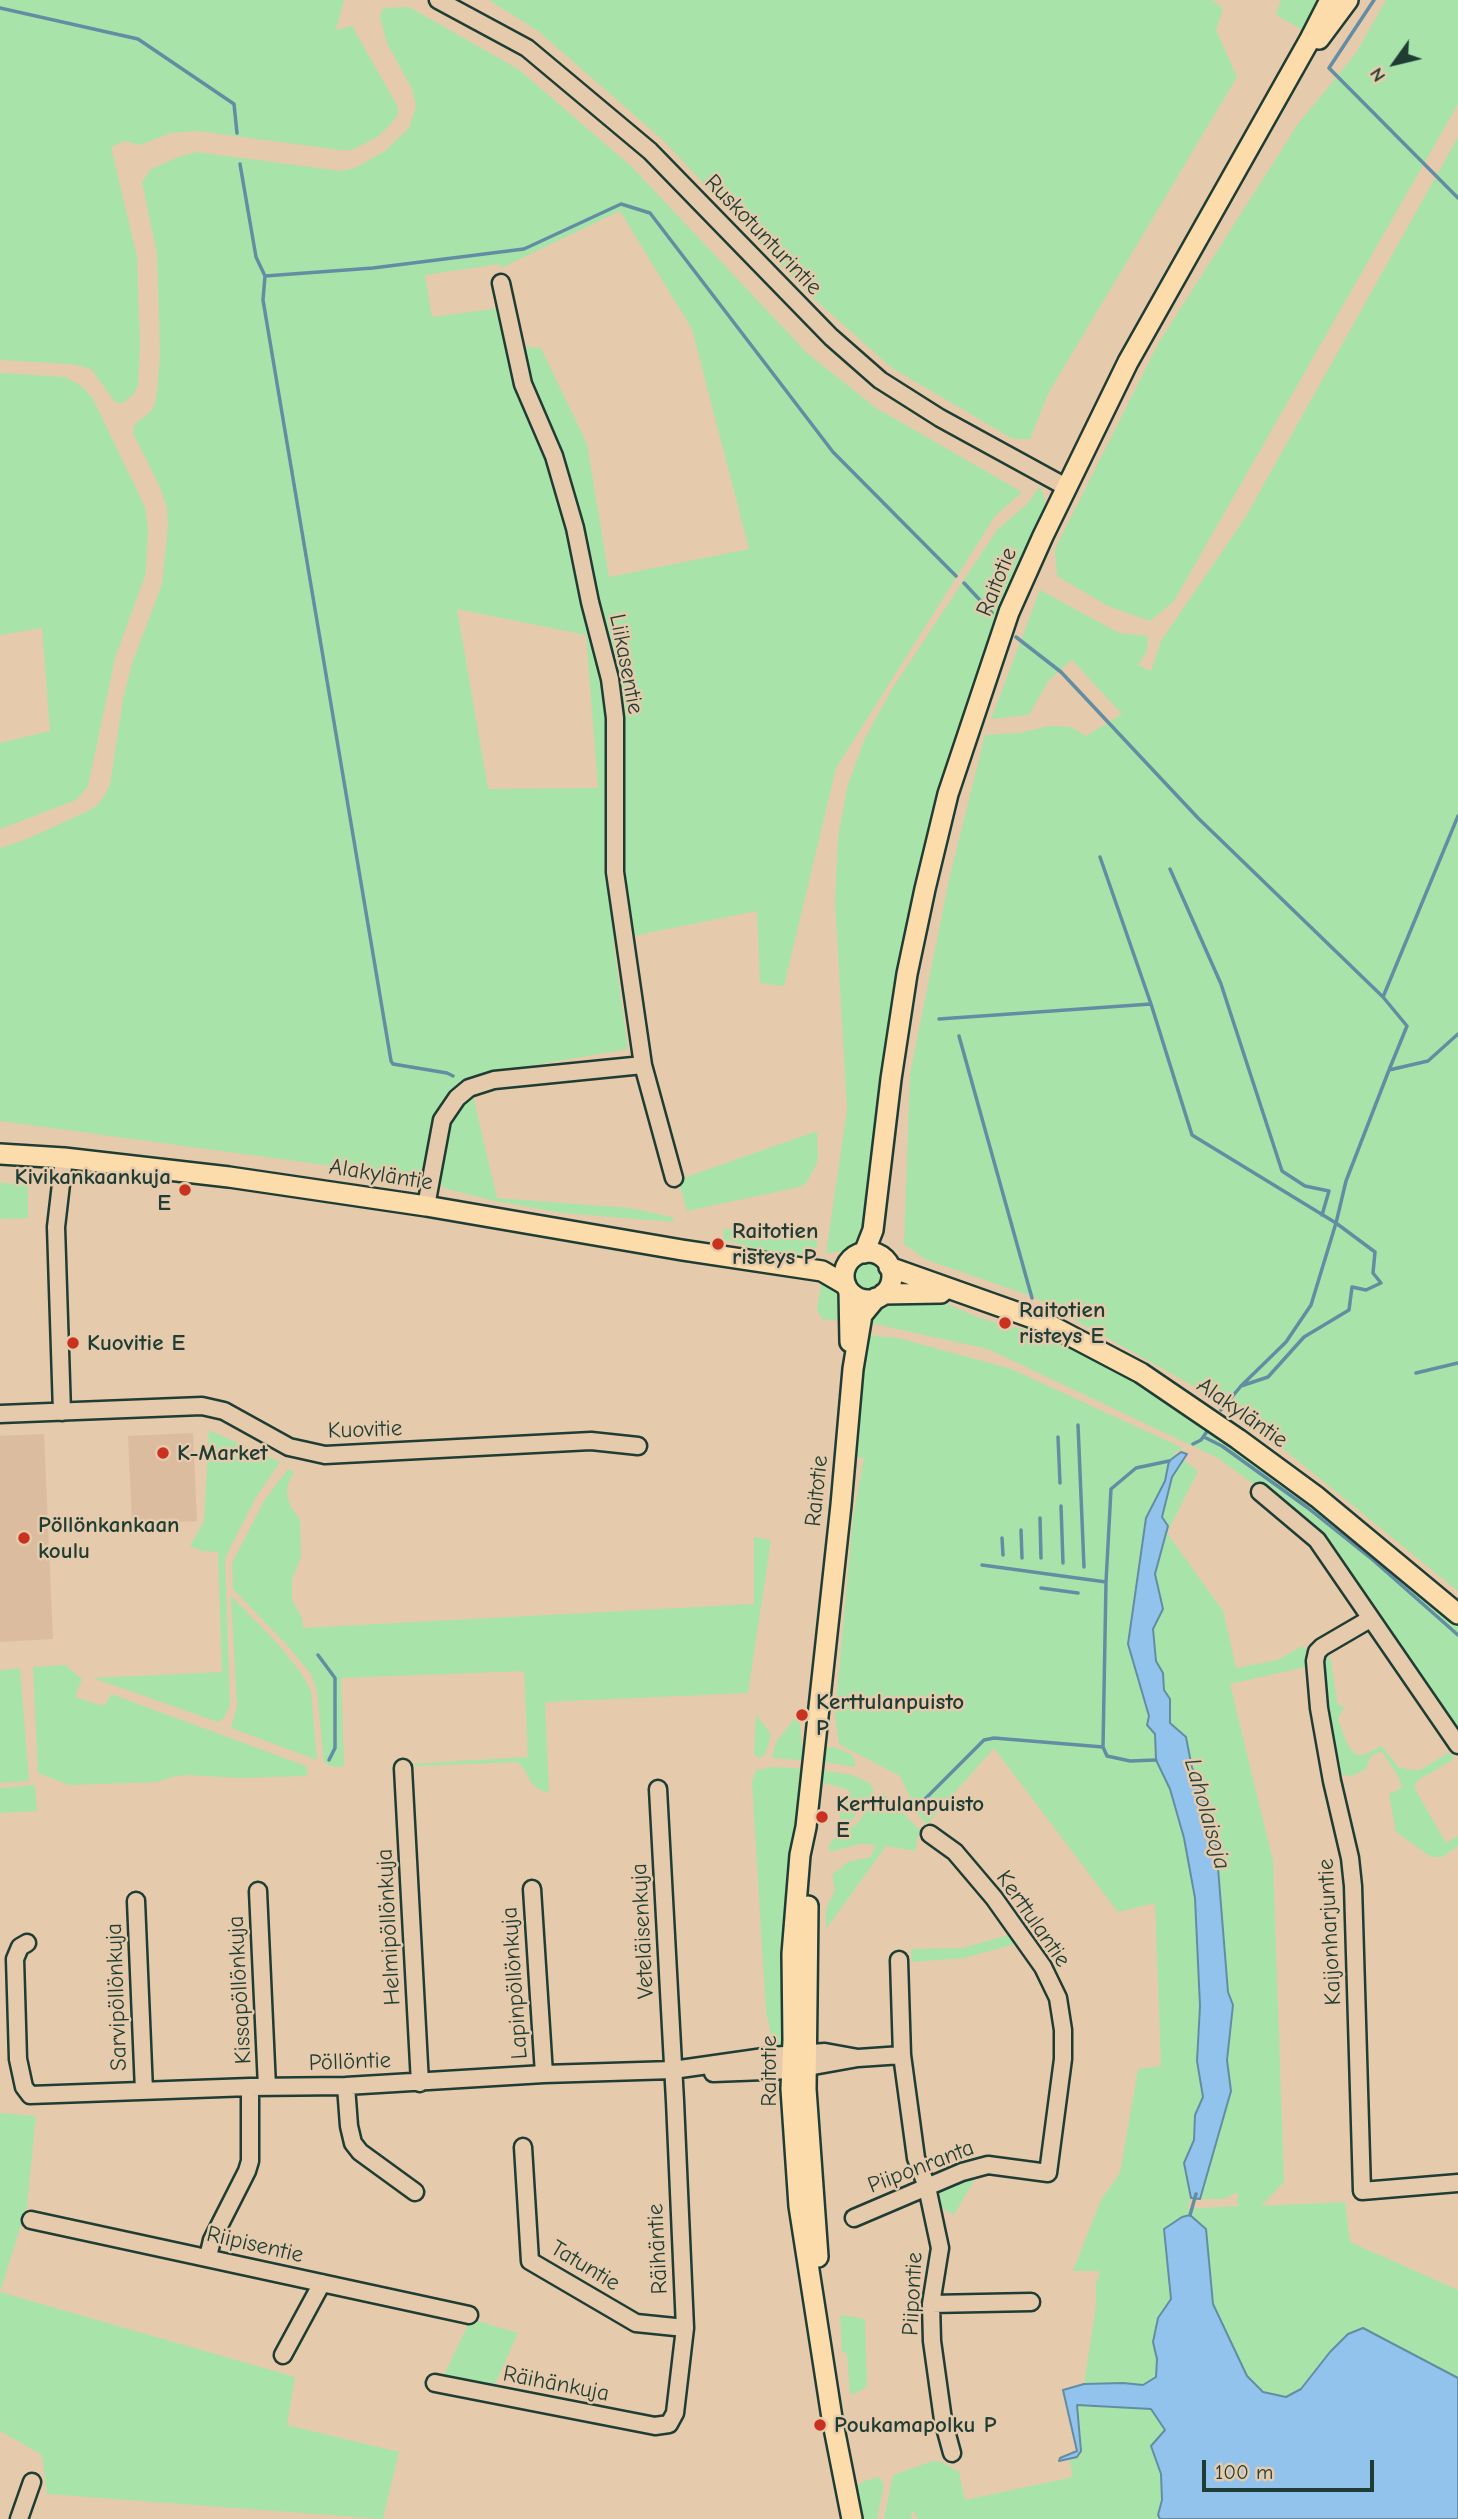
<!DOCTYPE html>
<html>
<head>
<meta charset="utf-8">
<style>
	body { margin:0 }
	#map { position:relative; width:1458px; height:2519px; overflow:hidden; background:#e5caac; font-family:"Comic Neue",sans-serif }
	canvas { display:block }
	.north { position:absolute; left:1360px; top:28px; width:70px; height:70px; -webkit-text-stroke:5px #e5caac; paint-order:stroke; rotate:236deg; font-size:19px; font-weight:700; line-height:28px; text-align:center; color:#1f3d34 }
	.north::after { content:''; display:block; margin:auto; width:24px; height:32px; background:#1f3d34; clip-path:polygon(50% 0,100% 100%,50% 72%,0 100%) }
	.scale { position:absolute; left:1202px; top:2460px; width:172px; height:32px; box-sizing:border-box; border:4px solid #1f3d34; border-top:0; padding-left:9px; font-size:21px; line-height:24px; white-space:nowrap; color:#1f3d34; -webkit-text-stroke:5px #e5caac; paint-order:stroke }
</style>
</head>
<body>
<div id="map">
<canvas width="1458" height="2519"></canvas>
<div class="north">N</div>
<div class="scale">100 m</div>
</div>
<script>
const g = document.querySelector('canvas').getContext('2d');
g.lineJoin = 'round';
function paint(path, color) {
  g.fillStyle = color;
  g.fill(path, 'evenodd');
}
function shape(rows) {
  const path = new Path2D();
  for (const r of rows) {
    if (r.length === 3) {
      path.moveTo(r[0] + r[2], r[1]);
      path.arc(r[0], r[1], r[2], 0, 2 * Math.PI);
      continue;
    }
    path.moveTo(r[0], r[1]);
    for (let i = 2; i < r.length; i += 2) path.lineTo(r[i], r[i + 1]);
  }
  return path;
}
function trace(path, color, width, dash) {
  g.strokeStyle = color;
  g.lineWidth = width;
  g.lineCap = dash ? 'butt' : 'round';
  g.setLineDash(dash || []);
  g.stroke(path);
}
function write(font, color, halo, rows, align = 'center') {
  g.font = font + ' "Comic Neue",sans-serif';
  g.lineWidth = 5;
  g.setLineDash([]);
  g.textBaseline = 'middle';
  g.strokeStyle = halo;
  g.fillStyle = color;
  for (const [text, x, y, turn = 0] of rows) {
    g.save();
    g.translate(x, y);
    g.rotate((+turn || 0) * Math.PI / 180);
    g.textAlign = isNaN(turn) ? turn : align;
    if (halo) g.strokeText(text, 0, 0);
    g.fillText(text, 0, 0);
    g.restore();
  }
}
paint(shape([
	[193,1433,197,1521,132,1524,128,1436],
	[44,1434,53,1639,0,1642,0,1436]
]), '#dcbc9f');
paint(shape([
	[0,0,344,0,336,30,352,26,398,107,397,116,388,127,377,137,352,150,340,150,197,131,171,133,140,145,124,141,111,147,137,257,140,346,138,385,134,394,123,403,116,403,91,369,72,364,0,360],
	[489,0,1212,0,1223,9,1216,30,1237,77,1049,392,1030,439,1013,439,892,368,803,289,663,140,538,31],
	[1281,0,1322,0,1305,28,1301,29,1276,15],
	[1386,0,1458,0,1458,104,1174,601,1150,621,1108,606,1057,576,1055,549,1158,344,1298,124,1356,53],
	[409,7,518,69,632,167,808,354,876,408,1022,492,995,516,836,768,784,986,760,983,757,911,613,940,628,1049,477,1075,464,1083,450,1092,435,1113,421,1178,0,1121,0,848,27,839,84,813,95,807,103,798,110,785,123,699,132,664,162,584,168,527,167,507,159,485,133,433,134,425,150,412,154,406,157,393,160,354,157,254,142,182,151,169,179,157,196,152,341,171,355,168,385,151,409,128,416,106,412,89,387,43,380,17,383,8],
	[620,211,692,329,749,549,609,577,587,444,541,348,507,345,500,308,432,317,425,275,499,264,501,268],
	[457,609,586,635,598,788,488,789],
	[1458,137,1458,1591,1259,1429,1192,1385,1034,1297,927,1260,904,1244,910,1074,949,880,985,735,1019,733,1049,726,1071,727,1086,736,1122,714,1072,660,1049,680,1029,715,991,719,1040,590,1119,633,1148,636,1147,651,1138,665,1151,671,1161,641,1245,518],
	[0,373,65,377,80,385,92,397,145,507,148,528,146,573,115,658,88,786,76,800,0,829,0,743,50,731,42,628,0,635],
	[1040,486,1045,499,1044,510,1002,610,963,718,941,793,863,1242,844,1251,826,1253,847,1109,835,901,838,837,847,788,865,738,892,689,997,530,1027,504],
	[472,1092,497,1198,630,1208,672,1217,674,1222,563,1213,495,1201,443,1188,438,1175,444,1135,453,1112],
	[817,1131,818,1158,816,1165,806,1183,800,1187,687,1211,678,1180],
	[0,1183,28,1184,28,1218,0,1219],
	[809,1228,818,1232,816,1254,778,1255,723,1239,724,1229],
	[867,1276,16],
	[822,1279,835,1285,840,1298,842,1321,822,1319,817,1309],
	[903,1296,943,1302,977,1317,1010,1327,1042,1331,1079,1349,1185,1414,1312,1504,1458,1626,1458,1729,1323,1535,1218,1458,988,1349,871,1323,872,1314,884,1305],
	[866,1335,898,1338,1011,1369,1183,1448,1174,1453,1176,1455,1169,1461,1165,1481,1146,1518,1130,1622,1149,1716,1147,1725,1155,1734,1156,1760,1170,1789,1184,1838,1195,1899,1200,2006,1197,2061,1203,2097,1195,2115,1194,2140,1184,2163,1191,2198,1187,2209,1238,2206,1237,2192,1224,2199,1200,2199,1231,2091,1227,2060,1233,2005,1228,1992,1216,1843,1203,1815,1206,1786,1192,1768,1186,1737,1170,1723,1170,1699,1164,1690,1163,1673,1156,1661,1153,1629,1163,1609,1155,1574,1162,1548,1162,1517,1172,1477,1182,1459,1198,1471,1167,1533,1223,1611,1236,1668,1278,1660,1302,1646,1312,1654,1308,1670,1306,1670,1305,1667,1230,1684,1273,1861,1284,2182,1261,2206,1345,2202,1350,2242,1458,2290,1458,2378,1363,2328,1348,2334,1330,2352,1301,2389,1286,2397,1263,2392,1247,2376,1213,2304,1164,2230,1171,2299,1158,2318,1153,2342,1158,2359,1156,2377,1143,2385,1123,2383,1084,2384,1096,2306,1096,2284,1100,2271,1073,2271,1101,2200,1120,2173,1138,2069,1161,2066,1155,1903,1118,1912,994,1748,927,1824,918,1815,900,1776,839,1744,835,1715,853,1518,864,1458,853,1457],
	[209,1430,280,1462,256,1497,225,1558,230,1705,224,1718,218,1722,93,1678,222,1672,218,1552,202,1551,190,1546,204,1521],
	[288,1469,294,1472,288,1484,287,1493,290,1505,300,1520,301,1557,292,1579,292,1600,302,1618,303,1628,754,1604,754,1537,771,1540,748,1693,545,1702,549,1792,542,1791,533,1785,522,1766,517,1762,418,1766,410,1764,528,1757,524,1671,341,1678,344,1766,335,1767,324,1763,317,1691,311,1674,287,1645,233,1589,232,1563,264,1501],
	[231,1596,278,1644,301,1673,311,1691,317,1760,231,1728,237,1706],
	[1328,1656,1331,1660,1337,1703,1344,1708,1338,1718,1346,1742,1355,1754,1363,1755,1382,1746,1398,1767,1410,1770,1420,1770,1450,1752,1454,1759,1418,1780,1414,1787,1446,1843,1458,1836,1458,1846,1442,1857,1431,1857,1396,1832,1389,1794,1402,1788,1399,1778,1383,1753,1379,1752,1370,1757,1366,1769,1352,1776,1338,1774,1322,1692,1322,1669,1325,1659],
	[65,1665,82,1679,75,1697,100,1705,106,1704,111,1694,306,1766,308,1772,306,1776,239,1778,189,1775,172,1777,157,1782,69,1785,38,1773,33,1667],
	[20,1668,29,1781,0,1783,0,1670],
	[799,1713,803,1760,772,1758,776,1742],
	[756,1715,771,1734,766,1752,761,1758,754,1755,754,1752],
	[833,1747,851,1754,855,1760,854,1767,820,1761,822,1749],
	[774,1767,804,1769,795,1828,788,1909,786,2032,781,2044,775,2050,766,2012,752,1782,756,1770],
	[820,1770,852,1775,869,1783,874,1790,851,1821,842,1827,839,1810,851,1793,847,1789,824,1783,820,1778],
	[35,1785,37,1811,0,1813,0,1788],
	[879,1794,884,1794,921,1831,918,1835,915,1851,886,1846,826,1929,826,1909,835,1890,832,1875,848,1862,871,1857,876,1845,861,1844,829,1852,830,1843,837,1835,856,1825],
	[1009,1935,1015,1944,964,1958,912,1962,911,1949,962,1948],
	[0,2113,36,2116,27,2206,0,2292,295,2377,287,2425,399,2452,383,2519,47,2494,42,2455,0,2431],
	[978,2174,954,2215,941,2207,939,2201,941,2187],
	[843,2315,865,2319,867,2386,855,2394,850,2394,847,2353,842,2352,840,2316],
	[471,2319,518,2333,494,2386,443,2377],
	[1078,2404,1152,2409,1165,2430,1151,2446,1161,2474,1162,2500,1158,2514,1160,2519,918,2519,915,2513,911,2512,912,2519,884,2519,893,2475,933,2461,942,2462,959,2472,965,2500,1073,2477,1069,2459,1080,2455,1081,2451,1076,2406],
	[879,2477,884,2485,877,2519,862,2519,854,2489,864,2481]
]), '#a8e4aa');
const water = shape([
	[1181,1452,1187,1454,1172,1477,1162,1517,1168,1526,1155,1574,1163,1609,1153,1629,1156,1661,1163,1673,1164,1690,1170,1699,1170,1723,1186,1737,1192,1768,1206,1786,1203,1815,1216,1843,1228,1992,1233,2005,1227,2060,1231,2091,1200,2199,1191,2198,1184,2163,1194,2140,1195,2115,1203,2097,1197,2061,1200,2006,1195,1898,1184,1838,1170,1789,1156,1760,1155,1734,1147,1725,1149,1716,1128,1644,1146,1518,1165,1481,1169,1461,1181,1452],
	[1190,2215,1206,2229,1213,2304,1247,2376,1263,2392,1286,2397,1301,2389,1330,2352,1348,2334,1363,2328,1458,2378,1458,2519,1160,2519,1158,2515,1162,2500,1161,2474,1151,2446,1165,2430,1151,2409,1077,2405,1081,2451,1077,2457,1059,2461,1060,2458,1077,2451,1063,2390,1084,2384,1123,2383,1143,2385,1156,2377,1157,2359,1153,2342,1158,2318,1171,2299,1164,2229,1182,2217,1190,2215]
]);
paint(water, '#91c3ed');
trace(water, '#638da3', 2);
trace(shape([
	[1374,0,1329,68,1458,198],
	[0,8,138,39,234,104,237,133],
	[240,164,256,257,265,276,373,268,524,249,621,204,650,213,833,452,956,576],
	[265,276,263,300,391,1061,393,1064,447,1073,453,1076],
	[964,583,992,613],
	[1016,637,1061,672,1198,818,1383,997],
	[1100,857,1151,1004,1192,1135,1336,1223,1375,1252,1373,1273,1381,1283,1366,1290,1352,1287,1349,1310,1304,1337,1268,1377,1241,1386],
	[1170,869,1221,984,1282,1171,1305,1186,1329,1191,1322,1215],
	[939,1019,1151,1004],
	[959,1036,1032,1298],
	[1389,1070,1407,1026,1383,997,1458,816],
	[1416,1373,1458,1363],
	[1221,1410,1241,1386,1286,1342,1311,1305,1336,1223,1346,1181,1389,1070,1428,1061,1458,1034],
	[1078,1425,1084,1567],
	[1058,1437,1060,1483],
	[1204,1437,1222,1446,1308,1508,1373,1560,1458,1635],
	[1193,1444,1201,1440,1208,1430],
	[1061,1506,1063,1563],
	[1040,1518,1041,1558],
	[1021,1530,1022,1558],
	[1002,1538,1003,1555],
	[982,1565,1106,1582],
	[1041,1588,1078,1593],
	[318,1655,335,1678,335,1748,329,1760],
	[1156,1760,1130,1761,1107,1756,1103,1747,1106,1582,1111,1489,1136,1468,1169,1461],
	[917,1807,984,1740,994,1738,1103,1747],
	[1190,2215,1196,2194]
]), '#638da3', 3.5);
const minor = shape([
	[438,0,527,48,650,151,831,337,880,380,940,418,1066,487],
	[643,1065,674,1178],
	[426,1206,442,1120,457,1098,469,1088,494,1080,643,1065,615,872,615,718,610,679,590,602,575,528,554,456,523,384,501,283],
	[62,1412,56,1227,64,1158],
	[0,1414,202,1406,224,1411,289,1447,325,1455,591,1441,638,1446],
	[1260,1492,1317,1540,1458,1745],
	[1370,1619,1322,1647,1317,1652,1315,1661,1319,1708,1332,1781,1350,1858,1353,1886,1362,2191,1458,2183],
	[403,1768,420,2083],
	[532,1889,544,2074],
	[258,1891,267,2087],
	[136,1901,144,2091],
	[27,1943,20,1947,15,1959,18,2059,24,2087,30,2095,250,2087,346,2086,544,2074,673,2070,771,2056,825,2052,858,2058],
	[899,1960,902,2055],
	[713,2073,791,2070,858,2058,902,2055,916,2158,927,2187,940,2248,931,2304,932,2341,943,2420,952,2453],
	[346,2086,349,2126,353,2143,360,2152,415,2192],
	[523,2147,530,2261,636,2323,685,2328],
	[854,2218,962,2172,988,2165,1048,2173,1063,2059,1063,2030,1058,1998,1043,1967,994,1898,955,1852,930,1834],
	[31,2220,469,2315],
	[208,2257,212,2240,247,2171,250,2161,250,2087],
	[931,2304,1031,2302],
	[283,2355,322,2283],
	[435,2383,655,2426,669,2424,675,2413,685,2328,675,2101,658,1789],
	[19,2519,32,2482]
]);
const major = shape([
	[1319,39,1348,0],
	[0,1154,64,1158,229,1177,426,1206,682,1250,822,1271,846,1285],
	[868,1276,24],
	[864,1253,873,1230,891,1079,907,974,925,889,948,794,1009,612,1043,536,1128,362,1309,41,1330,0],
	[889,1267,1044,1322,1141,1373,1238,1439,1317,1497,1458,1614],
	[849,1291,850,1342],
	[883,1294,941,1293],
	[808,1906,806,2089,818,2257],
	[852,2519,832,2418,799,2206,791,2089,793,2040,792,1954,800,1855,806,1827,841,1505,853,1369,862,1315,876,1298]
]);
trace(minor, '#1f3d34', 21);
trace(major, '#1f3d34', 24);
trace(minor, '#e5caac', 16);
trace(major, '#fddcac', 19);
for (const [x, y, r, color] of [
	[185,1190,7,"#c8321e"],
	[718,1244,7,"#c8321e"],
	[1005,1323,7,"#c8321e"],
	[73,1343,7,"#c8321e"],
	[163,1453,7,"#c8321e"],
	[24,1538,7,"#c8321e"],
	[802,1715,7,"#c8321e"],
	[822,1817,7,"#c8321e"],
	[820,2425,7,"#c8321e"]
]) {
  const dot = new Path2D();
  dot.arc(x, y, r, 0, 2 * Math.PI);
  g.fillStyle = color;
  g.fill(dot);
  trace(dot, '#e5caac', 2.5);
}
write('23px', '#1f3d34', '#e5caac', [
	["Ruskotunturintie",763,235,46],
	["Raitotie",997,582,-68],
	["Liikasentie",626,664,79],
	["Alakyläntie",381,1175,9],
	["Alakyläntie",1242,1413,35],
	["Kuovitie",365,1430,-2],
	["Raitotie",817,1491,-84],
	["Kerttulantie",1033,1919,55],
	["Helmipöllönkuja",389,1927,-93],
	["Veteläisenkuja",643,1931,-93],
	["Kaijonharjuntie",1330,1932,-93],
	["Lapinpöllönkuja",515,1983,-94],
	["Kissapöllönkuja",240,1990,-93],
	["Sarvipöllönkuja",117,1997,-92],
	["Pöllöntie",350,2062,-2],
	["Raitotie",769,2071,-90],
	["Piiponranta",921,2167,-21],
	["Riipisentie",255,2245,13],
	["Räihäntie",658,2249,-93],
	["Tatuntie",585,2266,31],
	["Piipontie",913,2294,-87],
	["Räihänkuja",556,2384,11]
]);
write('bold 23px', '#1f3d34', '#e5caac', [
	["Kivikankaankuja",171,1177,"right"],
	["E",171,1203,"right"],
	["Raitotien",732,1231],
	["risteys P",732,1257],
	["Raitotien",1019,1310],
	["risteys E",1019,1336],
	["Kuovitie E",87,1343],
	["K-Market",177,1453],
	["Pöllönkankaan",38,1525],
	["koulu",38,1551],
	["Kerttulanpuisto",816,1702],
	["P",816,1728],
	["Kerttulanpuisto",836,1804],
	["E",836,1830],
	["Poukamapolku P",834,2425]
], 'left');
write('italic 24px', '#25443d', '#e5caac', [
	["Laholaisoja",1207,1814,74]
]);
</script>
</body>
</html>
